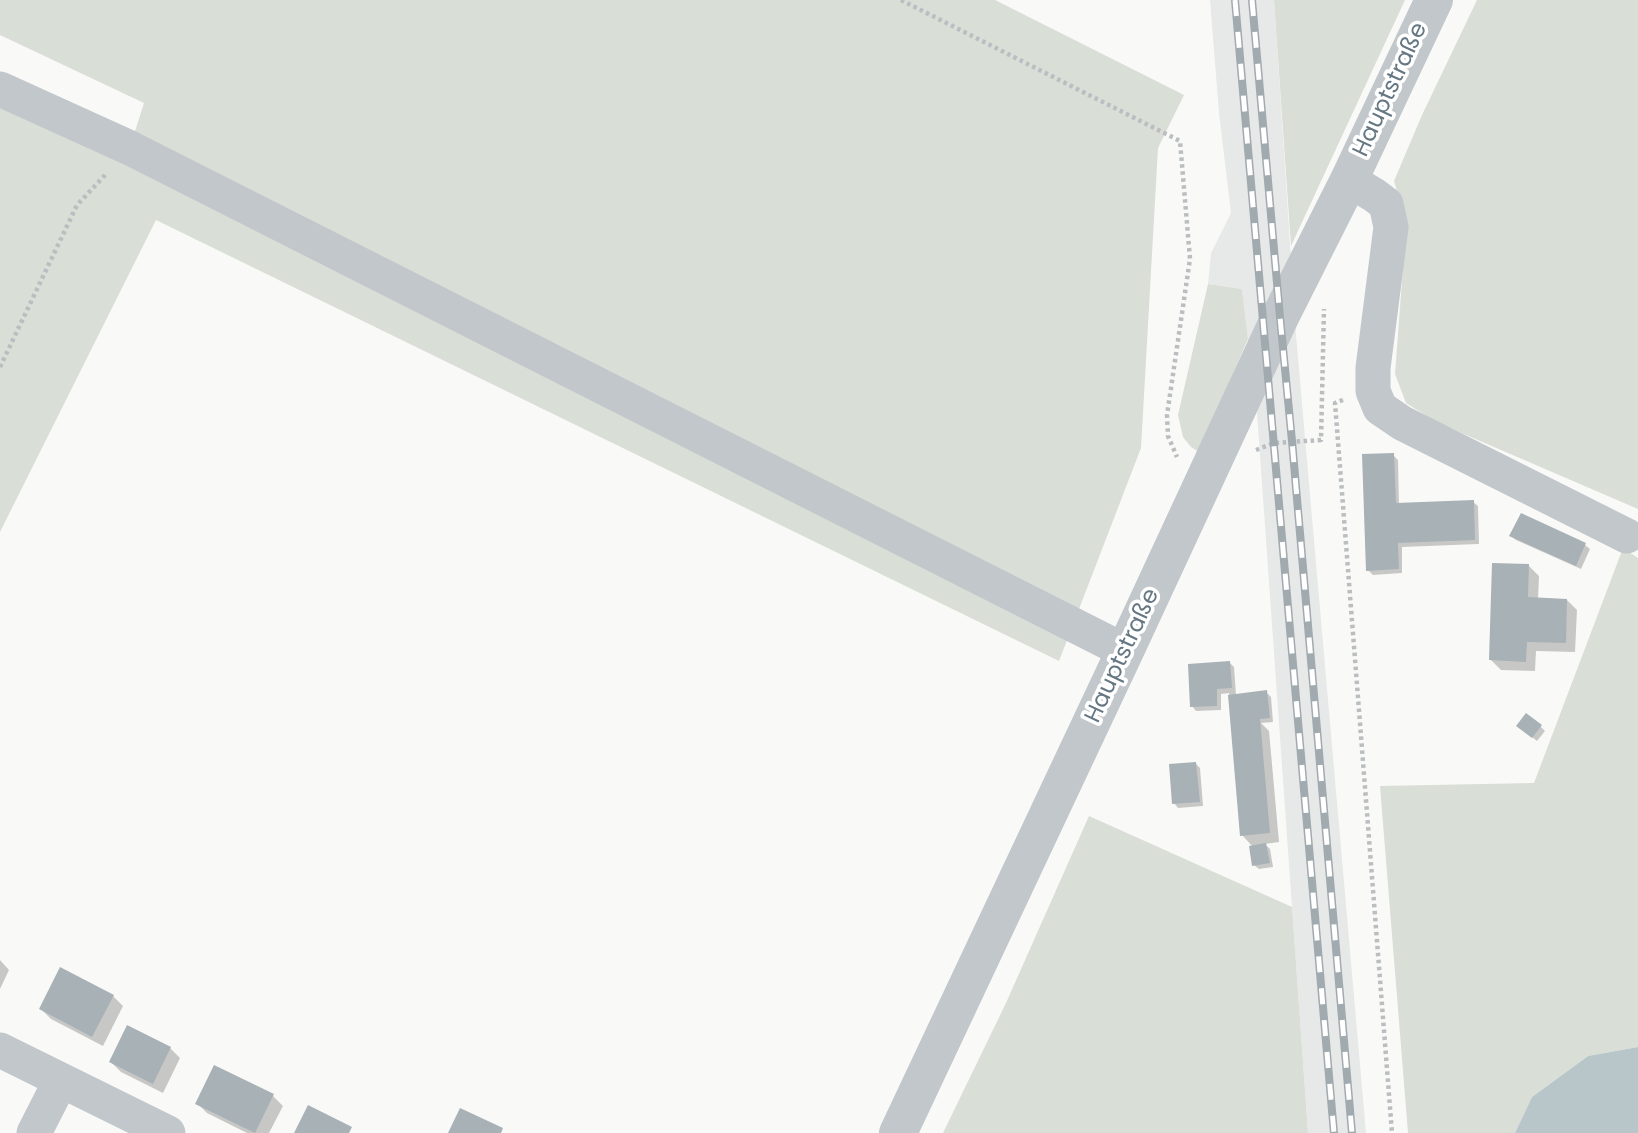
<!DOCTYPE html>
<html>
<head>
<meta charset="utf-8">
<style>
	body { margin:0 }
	canvas { display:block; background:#f9f9f7 }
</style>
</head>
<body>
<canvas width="1638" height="1133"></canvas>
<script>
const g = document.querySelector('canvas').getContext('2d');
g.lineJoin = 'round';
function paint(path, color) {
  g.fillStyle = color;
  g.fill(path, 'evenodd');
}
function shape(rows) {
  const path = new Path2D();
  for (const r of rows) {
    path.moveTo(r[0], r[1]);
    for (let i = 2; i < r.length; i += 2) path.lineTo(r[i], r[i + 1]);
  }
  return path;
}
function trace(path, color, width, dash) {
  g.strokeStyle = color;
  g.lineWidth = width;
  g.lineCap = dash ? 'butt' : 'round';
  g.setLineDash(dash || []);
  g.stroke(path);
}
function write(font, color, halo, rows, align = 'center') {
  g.font = font + ' Poppins,sans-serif';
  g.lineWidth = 7;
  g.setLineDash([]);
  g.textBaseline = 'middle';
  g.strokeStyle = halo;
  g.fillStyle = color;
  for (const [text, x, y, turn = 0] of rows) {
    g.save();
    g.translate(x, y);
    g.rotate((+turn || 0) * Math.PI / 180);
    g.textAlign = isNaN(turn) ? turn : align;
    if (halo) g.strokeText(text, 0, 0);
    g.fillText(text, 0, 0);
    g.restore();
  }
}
paint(shape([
	[1210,0,1274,0,1296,335,1366,1133,1308,1133,1257,413,1242,289,1208,284,1211,253,1231,213,1219,113]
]), '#e7e9e8');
paint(shape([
	[0,0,995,0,1184,95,1158,148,1141,448,1059,661,156,220,0,532,0,89,130,147,144,103,0,35],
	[1274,0,1405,0,1291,246],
	[1477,0,1638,0,1638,509,1436,422,1406,403,1395,374,1405,241,1403,211,1394,181,1422,115],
	[1208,284,1242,289,1248,339,1199,452,1191,447,1183,437,1178,415],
	[1623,548,1638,558,1638,1047,1588,1056,1532,1097,1515,1133,1408,1133,1380,786,1534,783],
	[1089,816,1292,907,1308,1133,943,1133,1006,1003]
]), '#d9ded6');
paint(shape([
	[1638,1047,1638,1133,1515,1133,1532,1097,1588,1056]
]), '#b8c6c9');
paint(shape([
	[1393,455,1398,460,1399,505,1473,502,1478,506,1479,544,1402,547,1402,573,1373,575,1368,570],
	[1522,515,1585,545,1590,549,1581,569,1516,540,1511,536],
	[1529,566,1539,576,1538,599,1567,600,1577,610,1575,652,1536,651,1535,671,1501,670,1491,660],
	[1229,662,1234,667,1236,695,1266,692,1271,697,1273,722,1261,723,1269,731,1279,842,1265,844,1270,849,1273,867,1259,869,1254,865,1253,847,1242,835,1229,693,1221,694,1221,710,1196,711,1192,706],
	[1540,726,1545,731,1537,741,1523,730],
	[1196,764,1200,768,1203,806,1178,808,1174,803],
	[0,960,9,970,0,989],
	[113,996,123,1006,103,1046,51,1019,41,1009],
	[128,1028,170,1048,180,1058,163,1093,121,1072,111,1062],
	[273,1096,283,1106,269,1133,247,1133,207,1113,197,1103]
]), '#0003');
paint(shape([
	[1394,453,1396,503,1474,500,1475,540,1398,543,1399,569,1366,571,1362,454],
	[1521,513,1586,543,1576,566,1509,536],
	[1492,563,1529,564,1528,597,1567,599,1566,643,1527,642,1526,662,1489,660],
	[1230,661,1232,688,1217,689,1217,706,1190,707,1188,664],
	[1267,690,1270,718,1260,719,1270,833,1240,836,1228,695],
	[1526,713,1542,725,1532,738,1516,726],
	[1196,762,1200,802,1172,804,1169,764],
	[1266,843,1270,863,1252,866,1249,846],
	[60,967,114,995,92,1037,39,1009],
	[127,1025,171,1047,153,1084,109,1062],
	[214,1065,274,1094,255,1133,195,1104],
	[308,1105,352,1127,349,1133,294,1133],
	[460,1108,503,1128,501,1133,448,1133]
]), '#a7b1b6');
trace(shape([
	[901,0,1180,141,1190,259,1167,415,1168,436,1177,457],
	[0,367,77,205,107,173],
	[1343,400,1335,403,1392,1133],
	[1256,450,1274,443,1321,440,1324,309]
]), '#babec1', 4.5, [3.5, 3.5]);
trace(shape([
	[0,89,130,148,1125,651],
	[1349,180,1374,195,1386,204,1391,227,1373,368,1373,391,1380,408,1402,423,1627,536],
	[0,1050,168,1133],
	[34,1133,61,1080]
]), '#c2c7cb', 35);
trace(shape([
	[898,1133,1125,651,1280,317,1349,180,1434,0]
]), '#c2c7cb', 38);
const rail = shape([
	[1235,0,1334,1133],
	[1252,0,1280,317,1292,441,1352,1133]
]);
trace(rail, '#a1aaaf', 8);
trace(rail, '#fff', 5, [16]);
write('23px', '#647782', '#fff', [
	["Hauptstraße",1391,90,-65],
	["Hauptstraße",1123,656,-65]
]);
</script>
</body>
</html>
